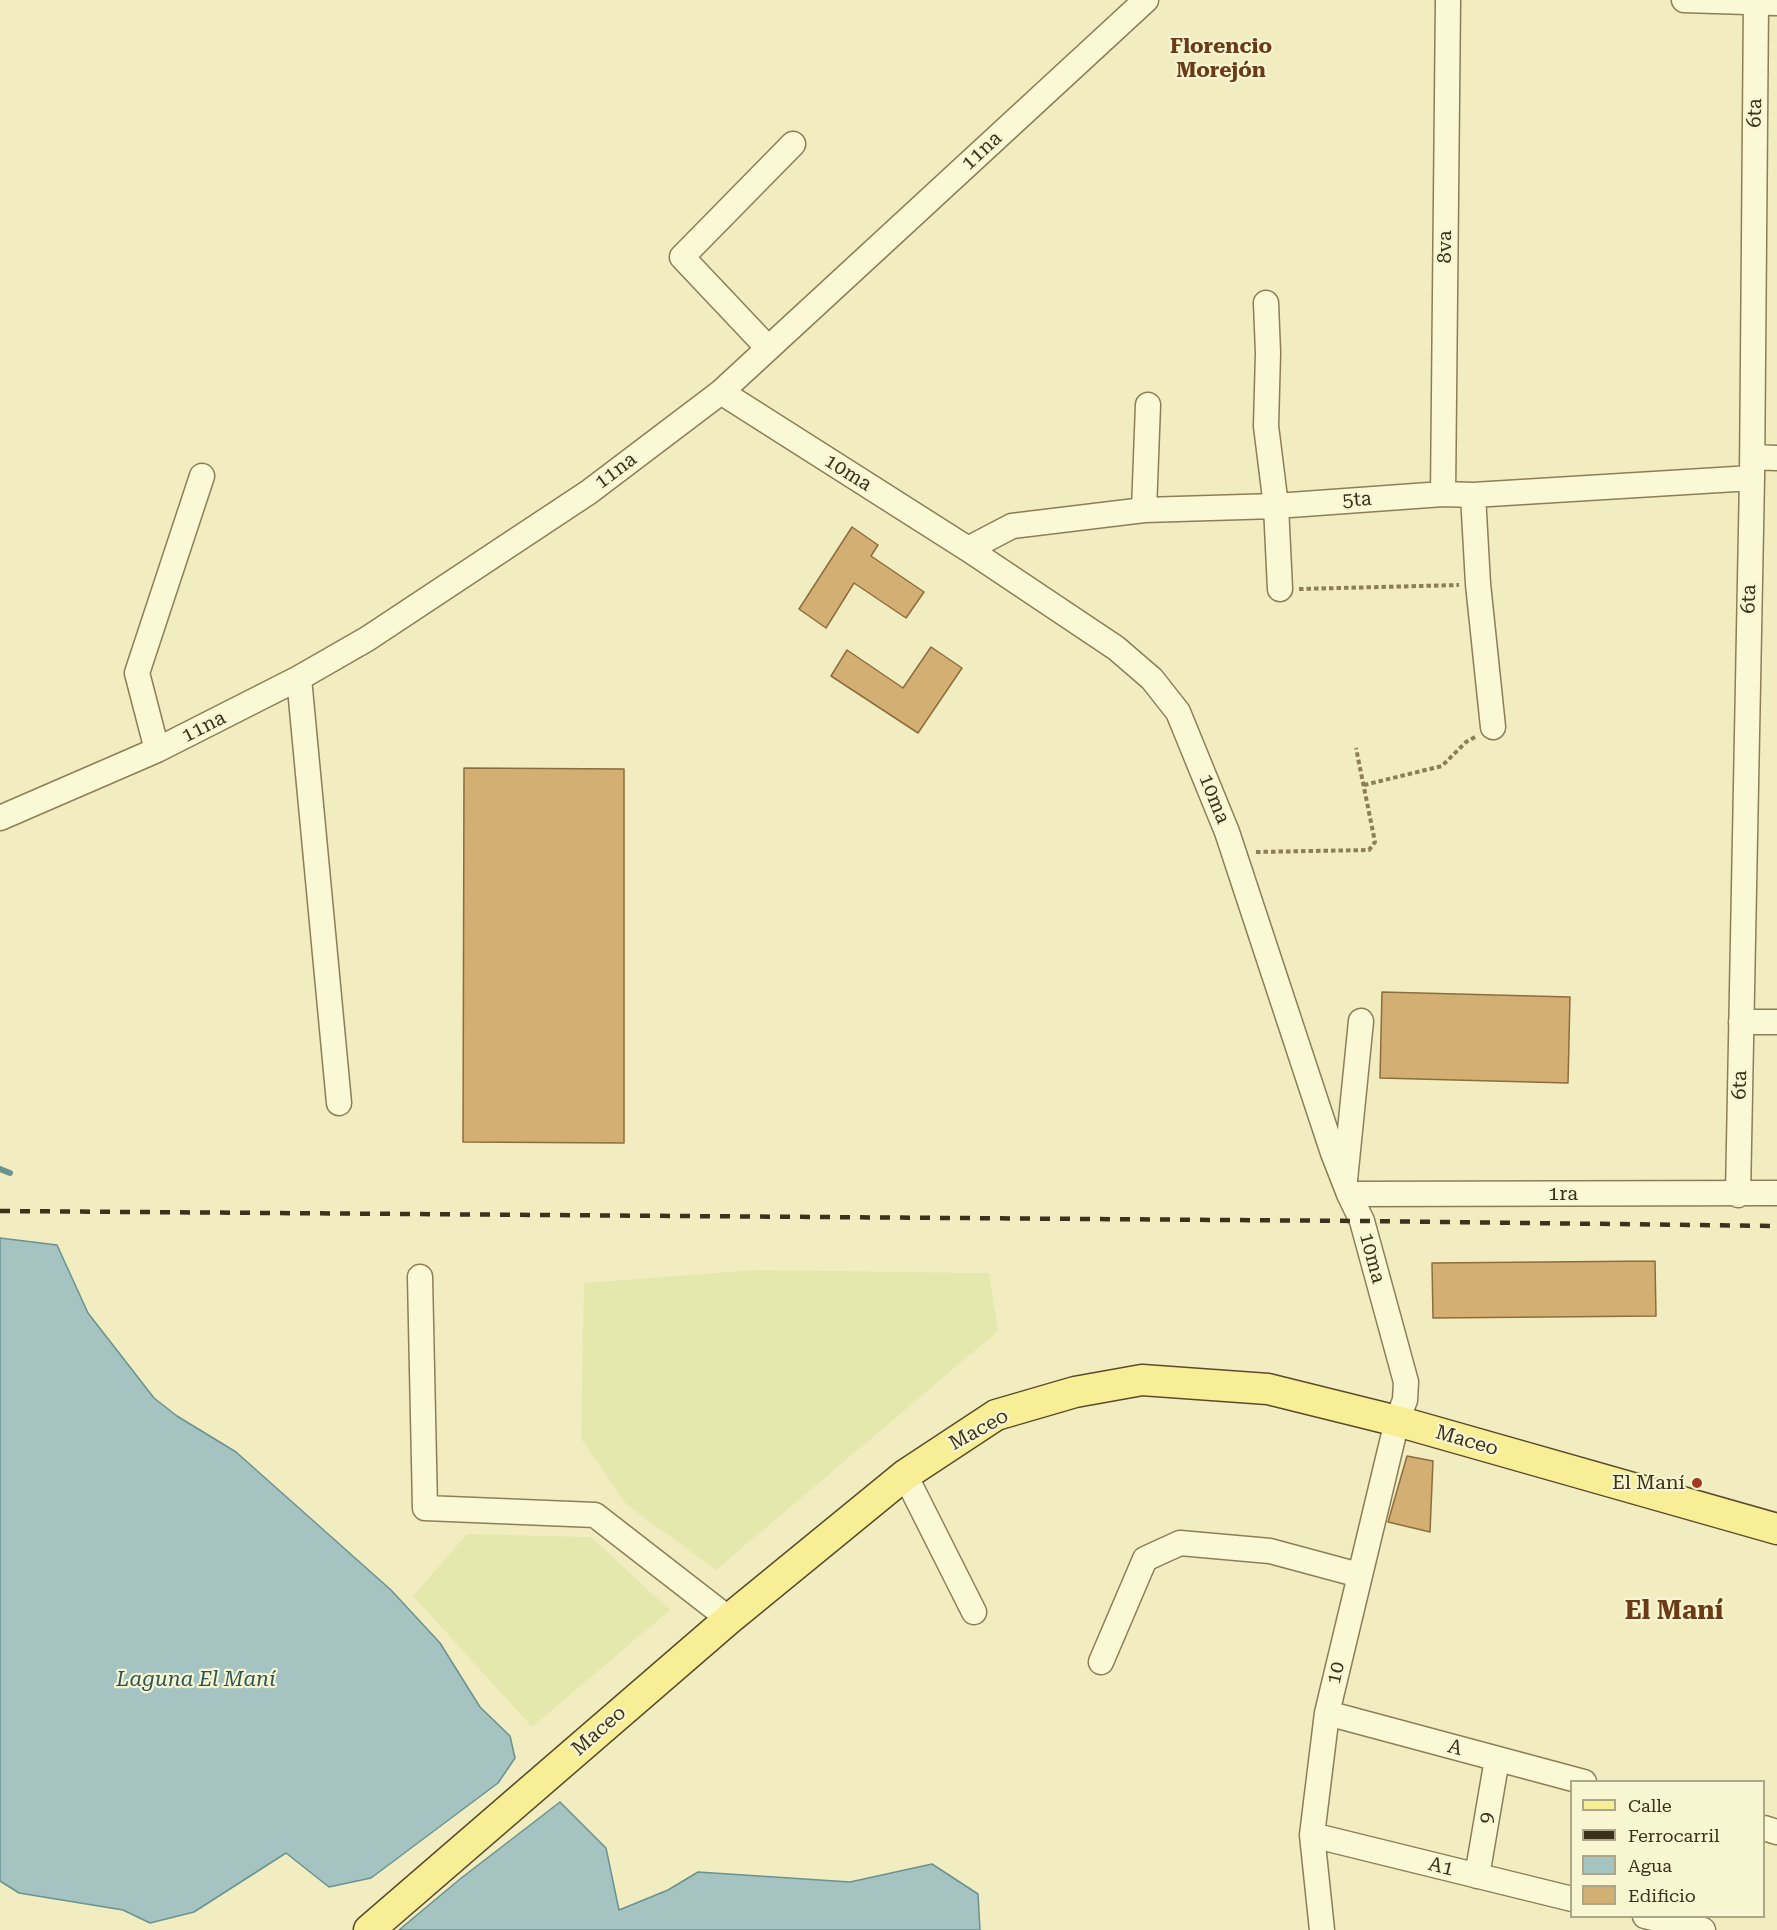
<!DOCTYPE html>
<html>
<head>
<meta charset="utf-8">
<style>
	body { margin:0 }
	#map { position:relative; width:1777px; height:1930px; overflow:hidden; background:#f1edc1; font-family:"Roboto Serif",serif }
	canvas { display:block }
	.legend { position:absolute; left:1570px; top:1780px; width:195px; height:138px; box-sizing:border-box; background:#f8f5d1; border:2px solid #aca789; margin:0; padding:8px 10px; list-style:none; font-size:18px; color:#3b311c }
	.legend li { display:flex; align-items:center; gap:12px; height:30px }
	.legend b { width:30px; border:2px solid #aca789 }
</style>
</head>
<body>
<div id="map">
<canvas width="1777" height="1930"></canvas>
<ul class="legend">
<li><b style="height:8px;background:#f8ee95"></b>Calle</li>
<li><b style="height:8px;background:#3b311c"></b>Ferrocarril</li>
<li><b style="height:16px;background:#a4c3c1"></b>Agua</li>
<li><b style="height:16px;background:#d3af73"></b>Edificio</li>
</ul>
</div>
<script>
const g = document.querySelector('canvas').getContext('2d');
g.lineJoin = 'round';
function paint(path, color) {
  g.fillStyle = color;
  g.fill(path, 'evenodd');
}
function shape(rows) {
  const path = new Path2D();
  for (const r of rows) {
    path.moveTo(r[0], r[1]);
    for (let i = 2; i < r.length; i += 2) path.lineTo(r[i], r[i + 1]);
  }
  return path;
}
function trace(path, color, width, dash) {
  g.strokeStyle = color;
  g.lineWidth = width;
  g.lineCap = dash ? 'butt' : 'round';
  g.setLineDash(dash || []);
  g.stroke(path);
}
function write(font, color, halo, rows, align = 'center') {
  g.font = font + ' "Roboto Serif",serif';
  g.lineWidth = 4.5;
  g.setLineDash([]);
  g.textBaseline = 'middle';
  g.strokeStyle = halo;
  g.fillStyle = color;
  for (const [text, x, y, turn = 0] of rows) {
    g.save();
    g.translate(x, y);
    g.rotate((+turn || 0) * Math.PI / 180);
    g.textAlign = isNaN(turn) ? turn : align;
    if (halo) g.strokeText(text, 0, 0);
    g.fillText(text, 0, 0);
    g.restore();
  }
}
paint(shape([
	[756,1270,989,1273,998,1331,716,1570,627,1505,581,1439,584,1283],
	[467,1534,591,1537,670,1610,532,1727,413,1596]
]), '#e5e8ad');
const water = shape([
	[0,1238,57,1245,88,1313,154,1398,177,1416,236,1452,391,1590,440,1643,480,1707,510,1736,515,1758,498,1783,371,1878,329,1887,286,1853,194,1912,150,1923,123,1910,19,1893,0,1881,0,1238],
	[560,1802,606,1848,619,1910,668,1890,698,1872,850,1882,932,1864,978,1894,980,1930,399,1930,460,1879,560,1802]
]);
paint(water, '#a4c3c1');
trace(water, '#6a9291', 1.5);
trace(shape([
	[0,1169,10,1173]
]), '#6a9291', 6);
const building = shape([
	[852,527,878,545,871,556,924,592,906,618,854,583,826,628,799,609,852,527],
	[931,647,962,668,918,733,831,676,847,650,903,688,931,647],
	[464,768,624,769,624,1143,463,1142,464,768],
	[1382,992,1570,997,1568,1083,1380,1078,1382,992],
	[1655,1261,1656,1316,1433,1318,1432,1263,1655,1261],
	[1407,1456,1433,1461,1430,1532,1388,1522,1407,1456]
]);
paint(building, '#d3af73');
trace(building, '#8d6d3b', 1.5);
const minor = shape([
	[1684,0,1777,3],
	[1266,303,1268,353,1266,426,1276,506,1280,589],
	[768,348,682,257,793,144],
	[721,392,968,549,1116,648,1152,679,1178,712,1227,832,1333,1153,1349,1194,1362,1221,1406,1382,1405,1400,1397,1421,1327,1713,1312,1835,1322,1930],
	[1752,457,1777,458],
	[1443,494,1448,0],
	[1473,495,1478,584,1493,727],
	[1144,510,1148,405],
	[968,549,1012,526,1144,510,1276,506,1443,494,1473,495,1752,478],
	[299,678,339,1103],
	[157,750,137,673,202,476],
	[0,818,157,750,299,678,367,639,589,492,721,392,1146,0],
	[1741,1022,1777,1022],
	[1345,1180,1361,1021],
	[1349,1194,1777,1193],
	[1738,1195,1752,478,1756,3],
	[420,1277,425,1508,595,1515,729,1619],
	[905,1475,974,1612],
	[1101,1662,1145,1559,1180,1543,1270,1551,1359,1575],
	[1327,1713,1584,1782],
	[1764,1828,1777,1832],
	[1312,1835,1572,1899],
	[1477,1876,1497,1759],
	[1645,1916,1703,1930]
]);
const major = shape([
	[369,1930,729,1619,905,1475,996,1415,1075,1392,1142,1380,1268,1389,1397,1421,1777,1529]
]);
trace(minor, '#8c7e57', 27);
trace(major, '#5a4b2b', 33);
trace(shape([
	[1299,589,1459,585],
	[1364,785,1442,766,1466,742,1477,736],
	[1256,852,1369,850,1375,842,1356,748]
]), '#8c7e57', 4, [4.5, 3]);
trace(minor, '#fbf8d5', 24);
trace(major, '#f8ee95', 30);
trace(shape([
	[0,1211,1362,1221,1777,1226]
]), '#3b311c', 4.5, [10, 10]);
for (const [x, y, r, color] of [
	[1697,1483,6,"#a03b22"]
]) {
  const dot = new Path2D();
  dot.arc(x, y, r, 0, 2 * Math.PI);
  g.fillStyle = color;
  g.fill(dot);
  trace(dot, '#f8f5d1', 2);
}
write('20px', '#3b311c', '#f8f5d1', [
	["6ta",1755,113,-89],
	["11na",982,151,-43],
	["8va",1445,247,-90],
	["11na",616,471,-37],
	["10ma",848,473,32],
	["5ta",1357,500,-4],
	["6ta",1749,599,-89],
	["11na",204,727,-27],
	["10ma",1214,799,68],
	["6ta",1740,1085,-89],
	["1ra",1563,1194],
	["10ma",1372,1258,75],
	["Maceo",979,1430,-29],
	["Maceo",1467,1441,16],
	["10",1336,1673,-77],
	["Maceo",599,1731,-41],
	["A",1455,1748,15],
	["9",1487,1818,-80],
	["A1",1441,1867,14]
]);
write('20px', '#3b311c', '#f8f5d1', [
	["El Maní",1685,1483]
], 'right');
write('bold 21px', '#6b3b18', '#f8f5d1', [
	["Florencio",1221,47],
	["Morejón",1221,71]
]);
write('italic 21px', '#2a545c', '#f8f5d1', [
	["Laguna El Maní",196,1680]
]);
write('bold 26px', '#6b3b18', '#f8f5d1', [
	["El Maní",1674,1611]
]);
</script>
</body>
</html>
